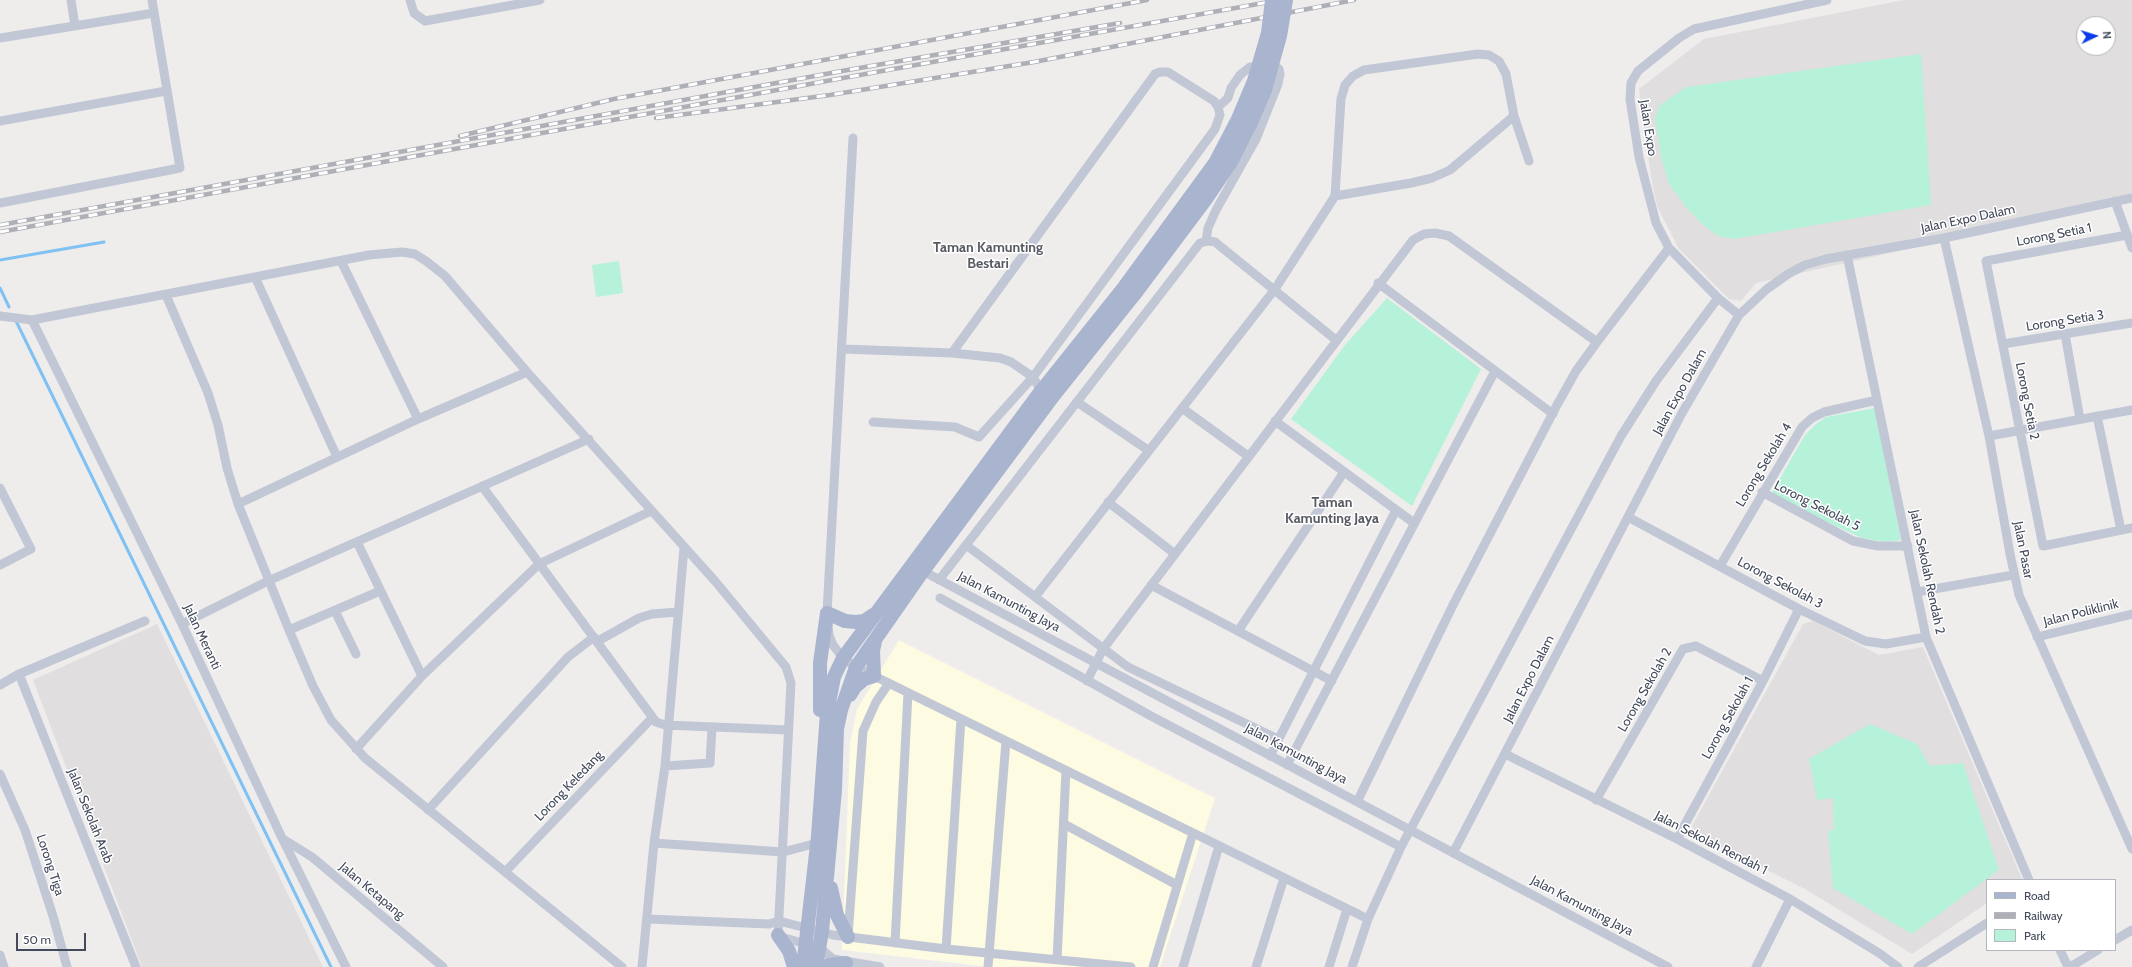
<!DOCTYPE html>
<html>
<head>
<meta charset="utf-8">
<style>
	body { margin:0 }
	#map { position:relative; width:2132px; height:967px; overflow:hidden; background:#efecec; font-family:Cabin,sans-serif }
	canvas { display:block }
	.legend { position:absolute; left:1986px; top:879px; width:130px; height:72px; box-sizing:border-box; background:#fff; border:1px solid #b4b7bd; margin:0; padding:5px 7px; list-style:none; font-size:12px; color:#434a5b }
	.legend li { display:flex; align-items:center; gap:8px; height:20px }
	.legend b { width:20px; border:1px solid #b4b7bd }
	.north { position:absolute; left:2076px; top:16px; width:40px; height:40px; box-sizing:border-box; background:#fff; border:1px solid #b4b7bd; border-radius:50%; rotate:86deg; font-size:11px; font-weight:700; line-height:16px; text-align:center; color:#434a5b }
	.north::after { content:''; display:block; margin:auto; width:14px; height:18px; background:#0c3ce9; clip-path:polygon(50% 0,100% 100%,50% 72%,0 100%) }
	.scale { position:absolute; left:16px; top:933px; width:70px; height:18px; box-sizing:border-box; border:2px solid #434a5b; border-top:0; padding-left:5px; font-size:12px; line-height:14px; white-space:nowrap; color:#434a5b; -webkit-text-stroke:3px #fff; paint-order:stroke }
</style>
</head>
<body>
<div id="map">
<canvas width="2132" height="967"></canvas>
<ul class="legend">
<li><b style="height:5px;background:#a9b4ce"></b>Road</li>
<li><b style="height:5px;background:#aeafb7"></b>Railway</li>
<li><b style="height:11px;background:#b6f1da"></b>Park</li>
</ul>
<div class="north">N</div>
<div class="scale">50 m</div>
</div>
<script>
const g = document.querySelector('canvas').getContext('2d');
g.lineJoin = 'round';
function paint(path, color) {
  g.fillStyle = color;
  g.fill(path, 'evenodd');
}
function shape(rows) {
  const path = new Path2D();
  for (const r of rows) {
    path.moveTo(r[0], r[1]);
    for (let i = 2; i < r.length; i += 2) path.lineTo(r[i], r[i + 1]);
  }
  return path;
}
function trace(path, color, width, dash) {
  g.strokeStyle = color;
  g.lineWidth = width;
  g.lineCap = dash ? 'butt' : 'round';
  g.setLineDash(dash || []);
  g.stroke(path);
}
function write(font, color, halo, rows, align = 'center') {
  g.font = font + ' Cabin,sans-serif';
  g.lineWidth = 3;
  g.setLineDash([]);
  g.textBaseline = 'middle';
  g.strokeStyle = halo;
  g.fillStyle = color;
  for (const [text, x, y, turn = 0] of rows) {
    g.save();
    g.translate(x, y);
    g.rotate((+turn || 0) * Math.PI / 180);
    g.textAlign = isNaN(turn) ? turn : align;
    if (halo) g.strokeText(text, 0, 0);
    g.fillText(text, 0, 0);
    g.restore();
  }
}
paint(shape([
	[899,640,1215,798,1160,967,990,967,842,950,850,743,857,709]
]), '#fdfbe2');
paint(shape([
	[1904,0,2132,0,2132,199,1756,283,1741,301,1729,299,1679,249,1657,206,1651,177,1639,89,1704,39],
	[2084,24,2108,24,2108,48,2084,48],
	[1813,621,1879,655,1923,647,2022,879,1987,880,1987,903,1912,954,1805,889,1694,834,1692,826,1803,624],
	[157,624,323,967,142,967,33,680]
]), '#e0dede');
paint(shape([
	[1921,54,1931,205,1734,239,1718,236,1702,224,1687,208,1669,184,1661,157,1655,117,1660,105,1687,87],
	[619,261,623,293,596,297,592,265],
	[1387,298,1481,369,1412,506,1291,419,1345,345],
	[1875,408,1901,540,1886,542,1862,538,1770,496,1805,435,1815,425,1826,417],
	[1870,724,1917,744,1930,766,1963,763,1999,870,1912,934,1833,888,1828,831,1834,830,1833,798,1817,800,1809,759]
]), '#b6f1da');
trace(shape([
	[0,260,104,242],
	[0,288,9,307],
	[16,321,331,967]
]), '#7fc1f2', 3);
trace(shape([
	[71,0,75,26],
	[410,0,414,13,425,21,540,0],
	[0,38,154,13],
	[0,121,166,91],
	[853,138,827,613,829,635,833,645,843,658,856,667,1368,919],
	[1335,196,1341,99,1345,85,1353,76,1364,70,1478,54,1489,55,1499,61,1506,74,1514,116,1529,161],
	[2115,201,2132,248],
	[0,203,180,168,152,0],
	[2127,235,1986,261,2043,546,2132,528],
	[1944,238,1989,436,2010,554,2019,595,2132,849],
	[1206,241,1208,228,1216,210,1256,139,1278,84,1280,74,1279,69,1275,66,1250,67,1240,75,1231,88,1228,98,1218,107],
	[1847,255,1926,637,2029,880],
	[341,261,418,419],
	[255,277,337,457],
	[1378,283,1553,414],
	[166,295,208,393,218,425,227,468,238,504,289,630,313,686,331,720,365,758,622,967],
	[1739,315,1718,298,1669,248,1656,223,1639,157,1630,99,1631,83,1638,71,1679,38,1694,29,1827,0],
	[0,316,32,320,369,255,402,252,415,254,426,261,445,276,527,372,715,581,786,667,791,683,778,935],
	[32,320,182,624,282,838,346,967],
	[2065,334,2080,419],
	[2003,344,2132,323],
	[843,349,952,353,1000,358,1011,362,1033,377,1041,391],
	[1077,402,1148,450],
	[1182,408,1248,456],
	[2097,416,2121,530],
	[1275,421,1414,523],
	[873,422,955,427,979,437,1033,377,1215,129,1220,115,1218,107,1214,101,1168,72,1160,72,1155,74,952,353],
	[1989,436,2132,410],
	[482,486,656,722,665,725,788,730],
	[0,488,31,549,0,565],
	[1762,492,1853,541,1878,546,1908,546],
	[1108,502,1175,554],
	[238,504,418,419,527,372],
	[1628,517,1799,609,1865,641,1886,644,1926,637],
	[357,542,422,676],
	[966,545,1128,667,1278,739],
	[1720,566,1802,427,1812,418,1824,412,1877,400],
	[919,569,1668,967],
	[939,580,1200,243,1208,241,1215,242,1336,340],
	[1151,585,1332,681],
	[1917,592,2013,575],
	[1035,597,1275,289,1335,196,1411,183,1432,178,1450,170,1514,116],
	[940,598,1151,716,1401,847],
	[335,611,356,654],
	[182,624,268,581,589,439],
	[289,630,380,591],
	[1238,631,1344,472],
	[2037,637,2132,614],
	[598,641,639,618,652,614,678,612],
	[19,674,136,967],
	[1087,681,1103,649,1413,240,1424,234,1435,233,1449,236,1597,342],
	[0,685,19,674,145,621],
	[356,749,422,676,539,564,651,511],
	[1505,754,1677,839,1790,899,1879,953,1898,967],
	[1270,756,1396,510],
	[1287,765,1495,371],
	[665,766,710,763,712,727],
	[0,774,25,830,53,916,67,967],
	[1596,800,1683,649,1696,646,1763,681],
	[1357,802,1453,605,1557,405,1576,371,1597,342,1669,248],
	[428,810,568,657,594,637],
	[1064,824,1177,885],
	[283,839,312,857,443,967],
	[1677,839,1763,681,1799,609],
	[654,843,783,852,817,843],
	[1453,853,1682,413,1739,315,1767,289,1788,274,1805,265,1826,259,1944,238,2132,198],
	[505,872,652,718],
	[647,919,769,924,779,921,833,935,946,949,1131,967],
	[778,936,820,948,833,959,880,967],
	[848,936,863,731,876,702,889,683],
	[2115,940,2132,930],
	[895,943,908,693],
	[946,949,961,719],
	[2060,950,2068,967],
	[0,955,4,967],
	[1057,960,1066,770],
	[642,967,654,843,665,766,684,548],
	[988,967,1006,741],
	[1153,967,1193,833],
	[1183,967,1219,846],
	[1256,967,1284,878],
	[1329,967,1347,909],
	[1352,967,1368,919,1401,847,1621,436,1656,381,1718,298],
	[1756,967,1790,899],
	[1918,967,1987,923],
	[2070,967,2098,950]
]), '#c1c7d5', 9);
trace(shape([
	[850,695,855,687,864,679,874,676,873,651,875,641],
	[820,710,820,663,827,613,845,621,856,622,864,621,873,615],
	[831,888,837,915,848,937],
	[778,935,789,951,794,967],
	[803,967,818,836,827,713,834,677,843,658,1041,391,1125,286],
	[816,967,822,931,835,790,837,729,841,710,856,667,923,571,1051,399,1134,295],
	[825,967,829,965,846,963]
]), '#a9b4ce', 14);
const rail = shape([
	[656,118,830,95,1034,62,1354,0],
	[460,136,614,99,1147,0],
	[0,225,842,71,1120,23],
	[0,232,843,78,1280,0]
]);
trace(rail, '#aeafb7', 4.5);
trace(rail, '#fff', 3, [9]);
trace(shape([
	[1125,286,1215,163,1238,119,1254,81,1268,33,1272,0],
	[1134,295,1206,199,1231,162,1250,125,1265,90,1280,36,1286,0]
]), '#a9b4ce', 14);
write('13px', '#434a5b', '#fff', [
	["Jalan Expo",1648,128,81],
	["Jalan Expo Dalam",1968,219,-12],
	["Lorong Setia 1",2054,235,-11],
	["Lorong Setia 3",2065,321,-9],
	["Jalan Expo Dalam",1680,392,-61],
	["Lorong Setia 2",2027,401,79],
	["Lorong Sekolah 4",1764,465,-59],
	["Lorong Sekolah 5",1817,506,27],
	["Jalan Pasar",2023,550,79],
	["Jalan Sekolah Rendah 2",1927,572,78],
	["Lorong Sekolah 3",1780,583,28],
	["Jalan Kamunting Jaya",1009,602,28],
	["Jalan Poliklinik",2081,613,-14],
	["Jalan Meranti",202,637,65],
	["Jalan Expo Dalam",1529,679,-63],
	["Lorong Sekolah 2",1645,690,-60],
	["Lorong Sekolah 1",1728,718,-61],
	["Jalan Kamunting Jaya",1296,754,28],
	["Lorong Keledang",569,786,-46],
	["Jalan Sekolah Arab",90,816,68],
	["Jalan Sekolah Rendah 1",1711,843,27],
	["Lorong Tiga",50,865,72],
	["Jalan Ketapang",372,891,40],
	["Jalan Kamunting Jaya",1582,906,28]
]);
write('bold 14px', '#585a62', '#fff', [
	["Taman Kamunting",988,248],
	["Bestari",988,264],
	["Taman",1332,503],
	["Kamunting Jaya",1332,519]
]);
</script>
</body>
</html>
